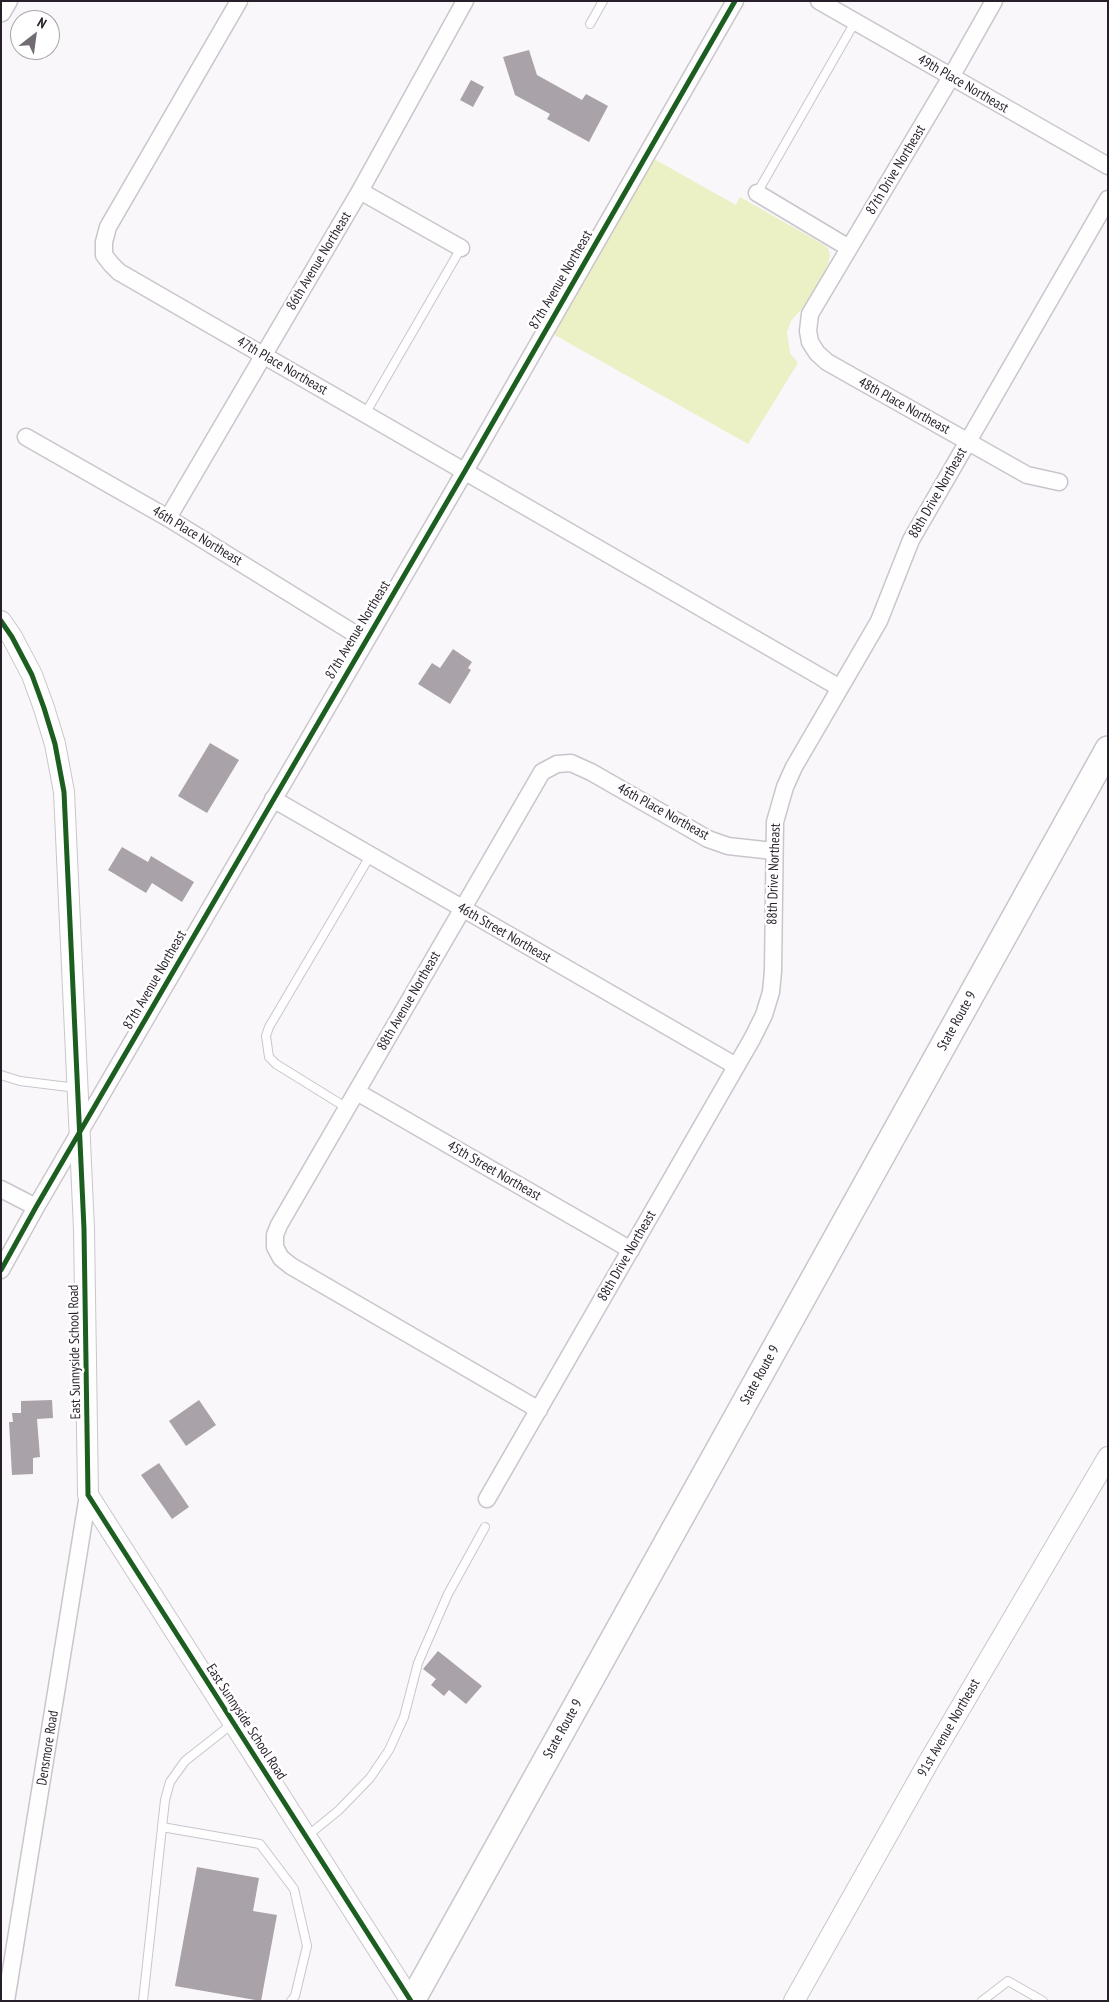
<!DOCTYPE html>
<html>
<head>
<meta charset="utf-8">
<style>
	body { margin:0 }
	#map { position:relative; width:1109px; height:2002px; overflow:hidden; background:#faf7fb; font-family:"PT Sans Narrow",sans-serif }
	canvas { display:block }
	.frame { position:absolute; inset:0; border:2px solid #271f2a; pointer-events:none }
	.north { position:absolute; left:10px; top:10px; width:50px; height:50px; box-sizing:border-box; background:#fff; border:1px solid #a9a5aa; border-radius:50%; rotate:30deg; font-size:14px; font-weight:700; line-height:20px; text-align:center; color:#271f2a }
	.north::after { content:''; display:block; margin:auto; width:18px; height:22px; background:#716b73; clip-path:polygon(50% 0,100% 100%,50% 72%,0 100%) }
</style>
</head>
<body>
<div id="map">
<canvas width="1109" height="2002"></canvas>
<div class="frame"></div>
<div class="north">N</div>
</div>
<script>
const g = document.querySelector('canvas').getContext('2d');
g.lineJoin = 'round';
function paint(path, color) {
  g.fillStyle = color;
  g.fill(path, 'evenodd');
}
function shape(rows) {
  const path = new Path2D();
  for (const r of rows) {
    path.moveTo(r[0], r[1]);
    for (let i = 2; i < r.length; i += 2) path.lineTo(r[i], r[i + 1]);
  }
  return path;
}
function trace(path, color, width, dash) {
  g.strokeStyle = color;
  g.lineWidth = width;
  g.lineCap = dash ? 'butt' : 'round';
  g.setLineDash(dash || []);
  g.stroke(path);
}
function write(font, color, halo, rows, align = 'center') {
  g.font = font + ' "PT Sans Narrow",sans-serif';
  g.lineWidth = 5;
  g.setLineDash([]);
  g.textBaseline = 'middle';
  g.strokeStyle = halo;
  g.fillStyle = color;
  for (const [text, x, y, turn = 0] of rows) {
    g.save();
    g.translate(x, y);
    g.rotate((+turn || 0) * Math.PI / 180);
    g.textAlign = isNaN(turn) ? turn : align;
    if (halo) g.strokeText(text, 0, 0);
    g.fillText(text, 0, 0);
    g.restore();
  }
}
paint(shape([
	[654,159,736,205,740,197,821,243,828,248,830,255,828,265,807,303,791,321,787,332,790,353,798,363,748,444,553,334]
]), '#ecf0c5');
paint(shape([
	[529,50,537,75,582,100,586,94,608,106,589,142,547,119,550,114,515,95,503,57],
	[471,80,484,87,473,107,460,100],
	[453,649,472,662,468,668,471,670,450,704,418,684,432,663,440,668],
	[210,743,239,760,207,813,178,796],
	[122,847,148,862,151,856,194,882,182,902,152,883,146,893,108,870],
	[52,1400,53,1418,37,1419,40,1457,33,1458,33,1474,12,1475,9,1422,13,1422,12,1413,21,1413,21,1401],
	[199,1400,216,1425,186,1446,169,1421],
	[159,1463,189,1507,172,1519,141,1475],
	[438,1651,482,1686,466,1704,449,1690,444,1696,431,1685,436,1679,423,1669],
	[197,1867,259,1878,253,1911,277,1915,261,2001,175,1986]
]), '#a9a3a9');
const service = shape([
	[590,24,603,1],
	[757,193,855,22],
	[365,414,461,248],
	[1,1075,20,1081,77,1088],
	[347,1108,276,1064,269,1057,266,1036,269,1027,370,856],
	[162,1827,260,1844,294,1889,307,1946,295,1996,291,2001],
	[306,1837,339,1810,370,1778,389,1750,404,1717,418,1663,448,1594,485,1527],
	[143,2001,165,1800,170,1782,185,1761,232,1724],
	[982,2001,1008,1981,1043,2001]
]);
const minor = shape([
	[239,1,108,227,104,242,104,255,111,264,119,272,840,688],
	[819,1,1108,166],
	[994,1,951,77,810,314,808,331,810,342,817,353,827,362,1027,475,1059,482],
	[2,13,9,1],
	[360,191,461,248],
	[757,193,849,248],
	[26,437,168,518,365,640],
	[168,518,360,191,465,1],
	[273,799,736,1066],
	[357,1092,631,1250],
	[1,1189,36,1207],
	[1,1270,36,1207,465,471,735,1],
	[539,1410,291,1266,281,1258,275,1247,275,1235,279,1225,542,772,557,764,571,763,591,772,708,839,728,846,773,851],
	[487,1499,752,1039,764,1015,771,992,773,971,775,822,785,787,794,767,879,621,911,540,1108,199],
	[6,2001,88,1495]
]);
const tertiary = shape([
	[1,621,12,637,32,675,44,708,55,744,64,792,84,1229,88,1495,411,2001],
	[794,2001,928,1763,1108,1457]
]);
const primary = shape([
	[412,2001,1108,749]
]);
trace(service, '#cac5cc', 10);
trace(minor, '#cac5cc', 19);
trace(tertiary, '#cac5cc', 22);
trace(primary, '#cac5cc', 28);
trace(service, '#fefefe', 8);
trace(minor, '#fefefe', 16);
trace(tertiary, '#fefefe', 20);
trace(primary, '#fefefe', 25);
trace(shape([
	[1,621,12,637,32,675,44,708,55,744,64,792,84,1229,88,1495,411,2001],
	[1,1270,36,1207,465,471,735,1]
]), '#1b5e20', 5);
write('14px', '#271f2a', '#fff', [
	["49th Place Northeast",963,84,30],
	["87th Drive Northeast",896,170,-59],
	["86th Avenue Northeast",319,261,-59],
	["87th Avenue Northeast",561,280,-60],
	["47th PIace Northeast",282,366,30],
	["48th Place Northeast",904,406,29],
	["88th Drive Northeast",938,493,-60],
	["46th Place Northeast",197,536,31],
	["87th Avenue Northeast",358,630,-59],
	["46th Place Northeast",663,812,29],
	["88th Drive Northeast",774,874,-88],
	["46th Street Northeast",504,933,30],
	["87th Avenue Northeast",155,980,-60],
	["88th Avenue Northeast",409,1001,-60],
	["State Route 9",957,1021,-61],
	["45th Street Northeast",494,1171,30],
	["88th Drive Northeast",627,1256,-60],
	["East Sunnyside School Road",75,1352,-91],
	["State Route 9",760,1375,-61],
	["East Sunnyside School Road",246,1722,57],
	["91st Avenue Northeast",949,1728,-60],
	["State Route 9",563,1729,-61],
	["Densmore Road",48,1748,-81]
]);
</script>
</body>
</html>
